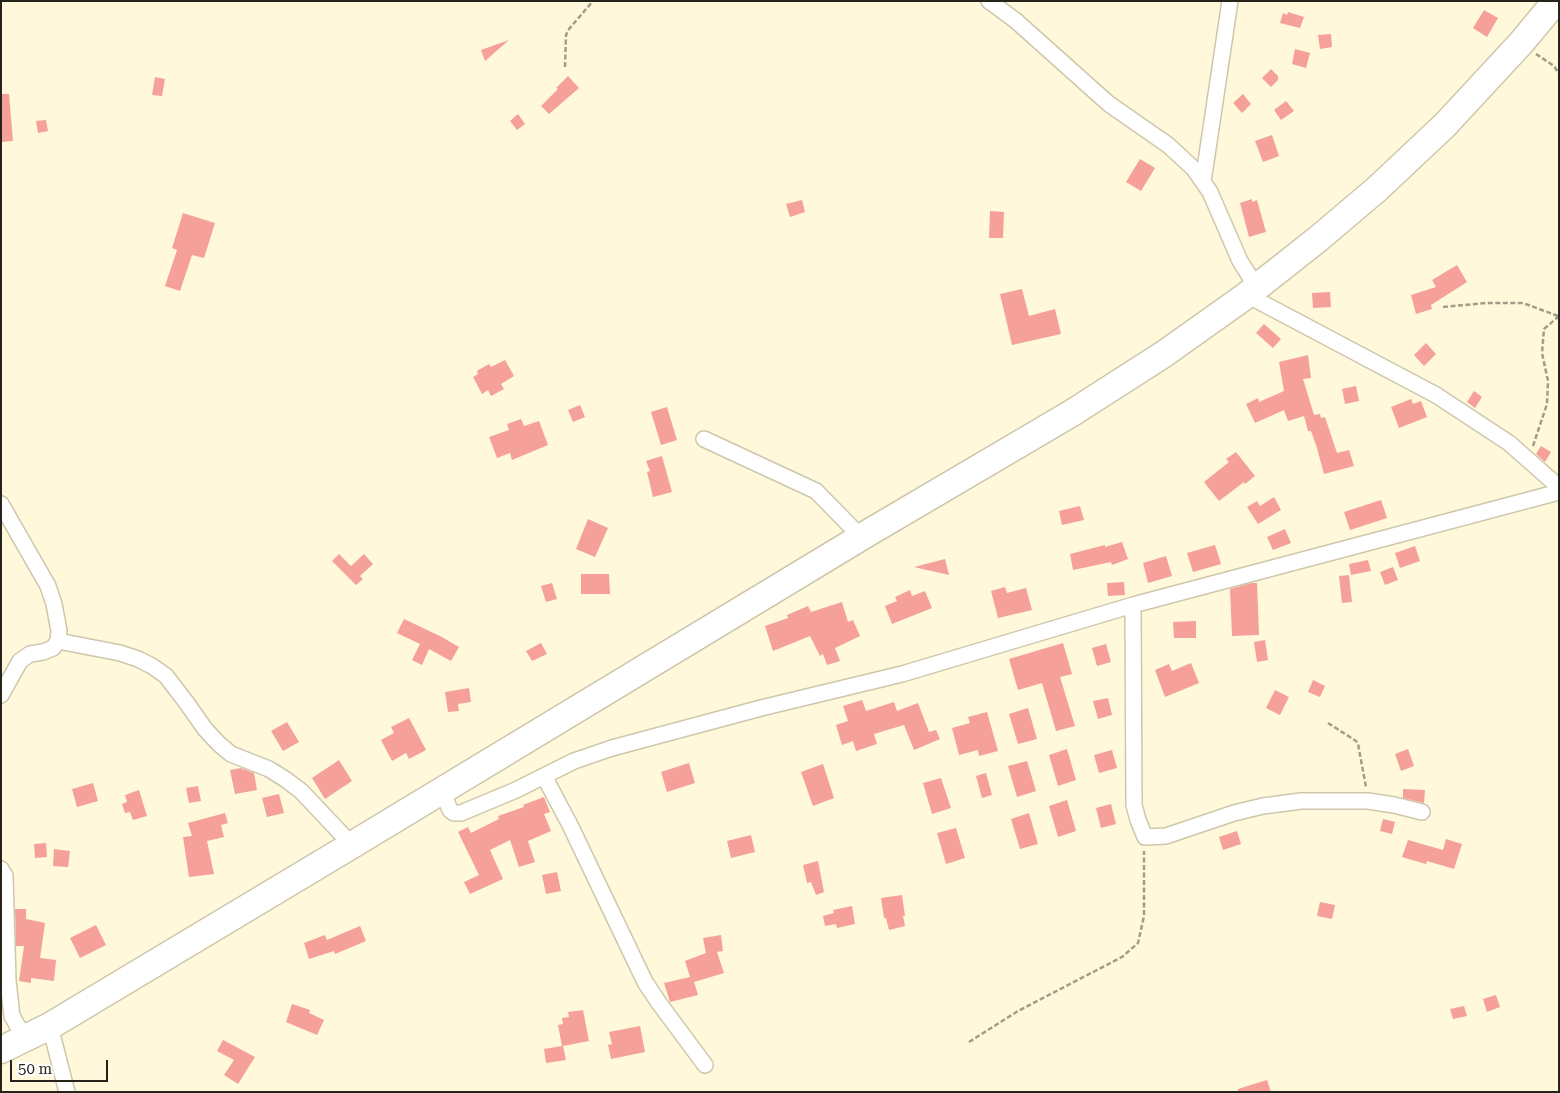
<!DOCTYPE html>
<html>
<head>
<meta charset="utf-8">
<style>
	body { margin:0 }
	#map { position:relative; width:1560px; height:1093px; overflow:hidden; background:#fff8db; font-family:"Roboto Serif",serif }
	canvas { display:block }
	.frame { position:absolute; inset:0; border:2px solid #262319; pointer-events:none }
	.scale { position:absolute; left:10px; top:1060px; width:98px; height:22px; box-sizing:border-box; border:2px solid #262319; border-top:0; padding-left:6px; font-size:15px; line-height:18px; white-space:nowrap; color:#262319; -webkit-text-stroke:4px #fff; paint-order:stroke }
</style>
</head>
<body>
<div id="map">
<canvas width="1560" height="1093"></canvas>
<div class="frame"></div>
<div class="scale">50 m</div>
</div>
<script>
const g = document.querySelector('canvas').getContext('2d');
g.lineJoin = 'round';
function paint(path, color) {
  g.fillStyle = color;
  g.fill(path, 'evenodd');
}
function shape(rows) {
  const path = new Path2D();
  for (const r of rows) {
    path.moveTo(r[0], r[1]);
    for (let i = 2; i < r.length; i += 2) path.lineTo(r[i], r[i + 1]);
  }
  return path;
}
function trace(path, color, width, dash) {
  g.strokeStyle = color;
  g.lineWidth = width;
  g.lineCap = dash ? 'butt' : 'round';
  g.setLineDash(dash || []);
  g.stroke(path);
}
paint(shape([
	[1484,10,1498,18,1487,37,1473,28],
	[1288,12,1304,17,1300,28,1280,23,1283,13,1287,15],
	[1331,34,1332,47,1320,49,1318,35],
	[509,40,485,61,481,50],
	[1295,49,1310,53,1306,68,1292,64],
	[1271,69,1278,76,1278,80,1271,87,1262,78],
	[568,76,579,88,549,114,541,106,558,89,556,88],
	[155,77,165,79,162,96,152,95],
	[1,94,9,94,13,141,1,142],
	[1243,94,1251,104,1242,113,1233,103],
	[1286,101,1294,111,1281,120,1274,110],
	[518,114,525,124,517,130,510,121],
	[46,120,48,131,38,133,36,121],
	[1272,135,1279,156,1263,162,1255,141],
	[1140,159,1155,168,1141,191,1126,182],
	[1252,199,1252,202,1257,200,1266,232,1249,237,1240,203],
	[802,200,805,212,790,217,786,204],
	[990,211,1004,212,1003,238,989,238],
	[183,213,215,223,204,258,192,255,180,291,165,286,177,250,172,248],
	[1457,265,1467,282,1431,305,1432,309,1416,314,1411,295,1436,287,1432,280],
	[1022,289,1029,316,1055,309,1061,334,1012,345,1000,294],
	[1330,292,1331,307,1313,308,1312,293],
	[1264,324,1281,339,1273,348,1256,333],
	[1426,343,1436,354,1424,366,1414,355],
	[1308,355,1311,378,1303,379,1314,415,1320,414,1321,418,1325,417,1337,453,1349,450,1354,466,1324,474,1317,448,1311,431,1308,431,1304,416,1288,421,1284,410,1255,423,1246,404,1258,398,1259,402,1284,391,1279,362],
	[505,360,514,376,501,384,504,389,491,396,488,390,482,394,473,377,478,374,477,371,489,364,491,367],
	[1356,386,1359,401,1345,404,1342,389],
	[1474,391,1482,397,1475,408,1467,402],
	[1411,399,1413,404,1421,401,1427,417,1399,428,1391,407],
	[580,405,585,417,573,422,568,410],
	[667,407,677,440,661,445,651,412],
	[521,419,524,426,539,421,548,445,512,460,510,453,497,458,489,437,509,430,507,424],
	[1541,446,1551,452,1545,462,1536,454],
	[1236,452,1255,476,1245,484,1244,482,1219,501,1204,482,1229,462,1226,459],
	[662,456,672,492,653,497,647,472,650,471,646,461],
	[1274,497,1281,510,1258,524,1247,507,1257,501,1260,506],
	[1381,500,1387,518,1350,530,1344,512],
	[1080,506,1084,520,1062,525,1059,511],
	[588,519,608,528,595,557,576,549],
	[1285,529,1291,543,1273,550,1267,537],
	[1122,542,1128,559,1112,565,1111,562,1073,570,1070,554,1105,545,1105,547],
	[1215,545,1221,564,1193,572,1187,553],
	[1415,546,1420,561,1400,568,1395,553],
	[339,554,351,566,364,554,373,564,360,576,363,579,356,585,332,561],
	[1166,556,1172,576,1148,583,1143,563],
	[945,559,949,575,914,567],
	[1368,560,1371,571,1351,575,1349,564],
	[1393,567,1398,580,1385,585,1380,572],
	[581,574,609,574,610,594,581,594],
	[1349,575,1352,602,1342,603,1339,576],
	[1124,582,1125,595,1108,596,1107,583],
	[552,583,557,599,546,602,541,586],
	[1251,583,1257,583,1259,635,1232,636,1230,589],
	[1005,587,1007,593,1026,588,1032,610,998,618,991,591],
	[910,590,912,596,925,591,932,608,892,624,885,606,897,601,895,597],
	[842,602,848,622,853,620,860,636,835,648,840,661,827,665,823,654,820,656,810,636,773,651,765,626,788,618,787,615,808,606,811,612],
	[404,619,440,636,459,647,451,661,429,649,422,665,412,660,420,644,397,633],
	[1196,621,1196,638,1174,638,1173,622],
	[1265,640,1268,660,1257,662,1254,642],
	[541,643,547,654,532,661,526,651],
	[1063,643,1072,674,1060,677,1075,726,1056,731,1042,683,1018,690,1009,659],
	[1106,644,1111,662,1097,666,1092,648],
	[1191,663,1199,683,1165,697,1155,670,1169,664,1172,671],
	[1313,680,1325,686,1320,697,1308,692],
	[469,688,471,702,458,704,459,711,448,712,445,692],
	[1275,690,1289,697,1280,715,1266,708],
	[1108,698,1112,715,1098,719,1093,701],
	[862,700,866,711,894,702,897,711,918,703,929,732,936,730,940,739,914,750,904,725,874,734,877,744,856,751,853,741,842,745,836,725,848,721,843,706],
	[1028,708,1037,739,1018,744,1009,714],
	[987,712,998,751,979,756,978,750,959,755,952,728,970,723,968,717],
	[409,718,426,750,409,759,406,753,392,761,381,740,394,733,391,727],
	[287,722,299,742,283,751,271,731],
	[1067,749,1076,780,1058,786,1049,755],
	[1408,749,1414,766,1401,771,1395,754],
	[1112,750,1117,768,1099,773,1094,755],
	[339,760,352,781,325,799,312,778],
	[1027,761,1036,791,1017,797,1008,766],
	[689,763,695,783,667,792,661,772],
	[823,764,834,798,813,806,801,772],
	[241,768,254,773,257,790,235,794,230,770],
	[986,773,992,795,982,798,976,776],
	[941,778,951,808,932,814,923,783],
	[93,783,98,801,77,807,72,789],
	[198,786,201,801,189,803,186,788],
	[1403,789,1425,790,1424,803,1403,798],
	[139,790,147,816,133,820,130,812,125,813,122,804,127,802,125,795],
	[279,794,284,813,267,817,262,798],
	[544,797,550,812,544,814,551,831,528,841,535,862,519,867,510,840,490,850,503,879,470,894,464,882,479,875,458,832,468,827,471,833,499,819,498,816,524,807,523,805],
	[1067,800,1076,831,1058,837,1049,806],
	[1111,804,1116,824,1101,828,1096,808],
	[225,813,228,823,221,825,224,837,207,841,214,874,189,877,183,837,192,836,188,823],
	[1029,813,1038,844,1020,849,1011,819],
	[1383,819,1395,822,1392,834,1380,831],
	[956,828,965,858,946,864,937,833],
	[1237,831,1241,844,1223,850,1219,837],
	[751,835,755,852,731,858,727,841],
	[1446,839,1462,844,1454,869,1427,861,1426,864,1402,857,1408,840,1443,850],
	[46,843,47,857,35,858,34,844],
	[54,849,70,851,68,867,53,866],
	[818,861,824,892,816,895,811,882,807,883,803,865],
	[557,872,561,891,546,894,542,875],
	[902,895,905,916,903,916,905,926,889,930,886,918,884,918,881,898],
	[1320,902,1335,905,1332,919,1317,916],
	[852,906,855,924,837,928,836,924,825,926,823,916,834,913,833,910],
	[15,909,26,909,26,919,45,923,40,958,56,960,54,981,31,978,31,983,19,981,24,946,16,946],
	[96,925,106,945,80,958,70,938],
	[360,926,366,941,335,954,334,951,309,959,304,943,325,935,327,940],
	[721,935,723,951,717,952,724,973,694,982,698,995,670,1002,664,983,690,977,685,961,706,953,703,938],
	[1496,995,1500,1007,1487,1012,1483,999],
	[292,1004,310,1010,309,1013,324,1020,317,1035,286,1022],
	[1464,1006,1467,1016,1453,1019,1450,1009],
	[583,1010,589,1041,563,1046,566,1060,546,1063,544,1049,562,1046,558,1025,563,1024,562,1018,569,1017,568,1012],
	[640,1026,645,1052,611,1059,608,1045,612,1044,609,1032],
	[223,1040,255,1057,238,1084,224,1075,234,1060,217,1051],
	[1267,1080,1271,1092,1238,1092,1238,1089]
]), '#f5a099');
const street = shape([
	[989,1,1015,20,1109,104,1168,145,1194,169,1210,192,1240,261,1257,288],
	[1203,182,1230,1],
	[1247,295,1436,395,1509,443,1559,487],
	[704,439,816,491,861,537],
	[1,504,48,586,54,604,59,631,58,641,53,648,43,652,30,654,20,661,1,695],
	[1133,605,1134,805,1138,820,1145,837,1166,836,1234,813,1263,806,1301,801,1368,801,1394,805,1422,812],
	[58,641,120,653,138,659,152,666,166,676,186,702,205,729,219,744,231,754,269,769,285,779,301,791,352,845],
	[544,776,570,825,645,982,659,1003,705,1065],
	[442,790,450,810,454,813,461,813,516,790,574,761,612,748,761,708,902,674,1133,605,1559,492],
	[1,869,5,876,8,981,12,1016,17,1025,27,1038],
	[50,1026,67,1092]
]);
const highway = shape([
	[1,1050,50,1026,352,845,868,533,1072,413,1164,354,1247,295,1318,239,1377,189,1445,125,1521,43,1556,1]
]);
trace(street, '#cec7ab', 18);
trace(highway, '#cec7ab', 29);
trace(shape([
	[1536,54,1554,66,1559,74],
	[565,67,566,35,569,29,593,1],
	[1443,307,1486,303,1523,303,1558,316],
	[1533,446,1547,404,1548,381,1542,353,1544,329,1559,316],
	[1328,723,1356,741,1358,744,1366,787],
	[969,1042,1018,1011,1122,957,1138,943,1144,916,1144,851]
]), '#a29d88', 2.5, [5, 2.5]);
trace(street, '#fff', 15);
trace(highway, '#fff', 26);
</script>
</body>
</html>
